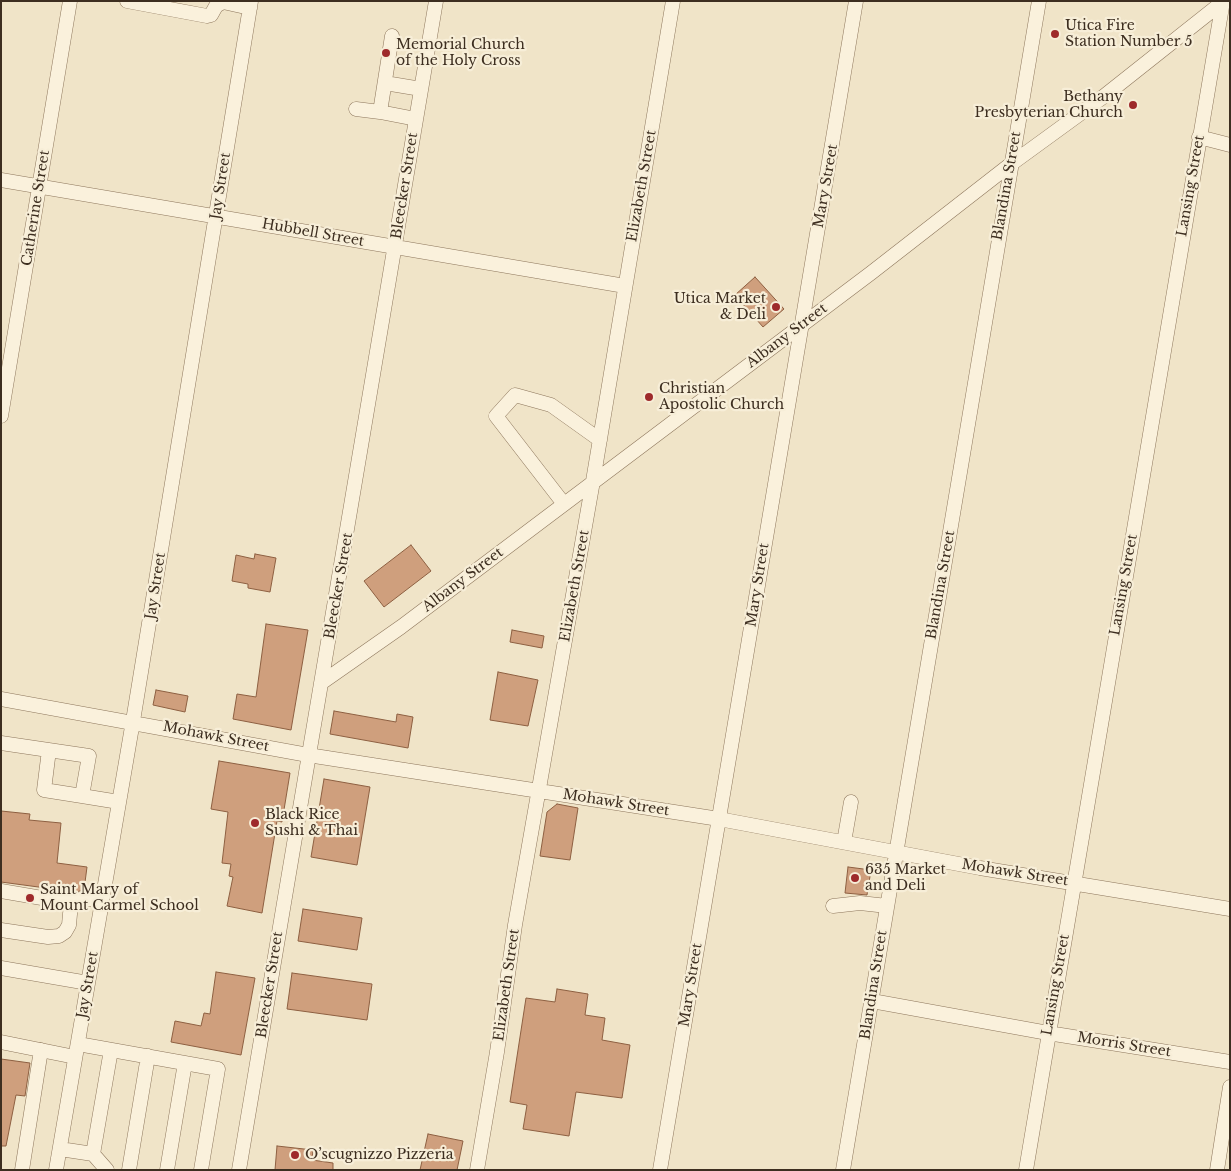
<!DOCTYPE html>
<html>
<head>
<meta charset="utf-8">
<style>
	body { margin:0 }
	#map { position:relative; width:1231px; height:1171px; overflow:hidden; background:#f0e4c8; font-family:"Libre Baskerville",serif }
	canvas { display:block }
	.frame { position:absolute; inset:0; border:2px solid #3d2e20; pointer-events:none }
</style>
</head>
<body>
<div id="map">
<canvas width="1231" height="1171"></canvas>
<div class="frame"></div>
</div>
<script>
const g = document.querySelector('canvas').getContext('2d');
g.lineJoin = 'round';
function paint(path, color) {
  g.fillStyle = color;
  g.fill(path, 'evenodd');
}
function shape(rows) {
  const path = new Path2D();
  for (const r of rows) {
    path.moveTo(r[0], r[1]);
    for (let i = 2; i < r.length; i += 2) path.lineTo(r[i], r[i + 1]);
  }
  return path;
}
function trace(path, color, width, dash) {
  g.strokeStyle = color;
  g.lineWidth = width;
  g.lineCap = dash ? 'butt' : 'round';
  g.setLineDash(dash || []);
  g.stroke(path);
}
function write(font, color, halo, rows, align = 'center') {
  g.font = font + ' "Libre Baskerville",serif';
  g.lineWidth = 4.5;
  g.setLineDash([]);
  g.textBaseline = 'middle';
  g.strokeStyle = halo;
  g.fillStyle = color;
  for (const [text, x, y, turn = 0] of rows) {
    g.save();
    g.translate(x, y);
    g.rotate((+turn || 0) * Math.PI / 180);
    g.textAlign = isNaN(turn) ? turn : align;
    if (halo) g.strokeText(text, 0, 0);
    g.fillText(text, 0, 0);
    g.restore();
  }
}
const building = shape([
	[755,277,784,309,763,327,735,295,755,277],
	[411,545,431,571,384,607,364,581,411,545],
	[255,554,276,558,270,592,248,588,248,584,232,581,236,555,254,559,255,554],
	[266,624,308,630,291,730,233,719,237,694,256,697,266,624],
	[512,630,544,636,542,648,510,642,512,630],
	[498,672,538,680,528,726,490,720,498,672],
	[156,690,188,696,185,712,153,705,156,690],
	[334,711,396,722,397,714,413,717,408,748,330,734,334,711],
	[219,761,290,773,282,822,277,821,262,913,227,906,233,877,229,876,231,864,222,863,228,812,211,809,219,761],
	[324,779,370,787,357,865,311,857,324,779],
	[557,804,578,808,570,860,540,856,547,812,557,804],
	[1,811,30,814,29,820,61,823,57,863,87,867,84,890,76,892,1,882,1,811],
	[848,867,871,870,867,895,845,893,848,867],
	[303,909,362,918,357,950,298,941,303,909],
	[216,972,255,978,241,1055,171,1042,175,1021,201,1026,204,1013,210,1014,216,972],
	[292,973,372,984,367,1020,287,1009,292,973],
	[557,989,588,994,585,1015,605,1018,602,1040,630,1045,622,1098,576,1092,569,1136,523,1129,527,1105,510,1102,526,998,555,1002,557,989],
	[1,1059,30,1063,25,1096,16,1095,6,1146,1,1146,1,1059],
	[428,1134,463,1141,457,1170,420,1170,428,1134],
	[277,1146,313,1150,312,1160,333,1163,333,1170,275,1170,277,1146]
]);
paint(building, '#cf9f7d');
trace(building, '#8d5f41', 1);
const minor = shape([
	[127,1,207,16,211,15,216,6,223,2,250,8],
	[392,36,380,112,416,119],
	[385,83,421,89],
	[356,109,380,112],
	[1199,137,1230,145],
	[1,180,625,286],
	[1,416,70,1],
	[564,504,496,416,515,395,551,405,600,440],
	[321,683,401,627,871,273,1011,164,1103,97,1224,1],
	[1,699,308,755,719,819,980,868,1230,909],
	[1,743,89,756,82,796,44,790,49,750],
	[82,796,119,802],
	[844,842,851,802],
	[1,891,71,903,81,899,102,900],
	[833,906,860,903,887,906],
	[1,930,48,937,59,936,65,932,69,925,71,903],
	[1,968,88,983],
	[872,1001,1048,1033,1230,1062],
	[1,1042,75,1057],
	[78,1044,218,1069,201,1170],
	[60,1149,93,1154,111,1050],
	[93,1154,107,1170],
	[22,1170,41,1050],
	[56,1170,133,721,251,1],
	[129,1170,148,1056],
	[167,1170,185,1063],
	[239,1170,436,1],
	[477,1170,497,1052,515,925,593,481,673,1],
	[660,1170,856,1],
	[843,1170,1039,1],
	[1026,1170,1223,1],
	[1217,1170,1230,1087]
]);
trace(minor, '#8d765c', 15);
trace(minor, '#faf1dc', 14);
for (const [x, y, r, color] of [
	[1055,34,5,"#9e2a2b"],
	[386,53,5,"#9e2a2b"],
	[1133,105,5,"#9e2a2b"],
	[776,307,5,"#9e2a2b"],
	[649,397,5,"#9e2a2b"],
	[255,823,5,"#9e2a2b"],
	[855,878,5,"#9e2a2b"],
	[30,898,5,"#9e2a2b"],
	[295,1155,5,"#9e2a2b"]
]) {
  const dot = new Path2D();
  dot.arc(x, y, r, 0, 2 * Math.PI);
  g.fillStyle = color;
  g.fill(dot);
  trace(dot, '#f7eed8', 2);
}
write('14px', '#3d2e20', '#f7eed8', [
	["Utica Fire",1065,26],
	["Station Number 5",1065,42],
	["Memorial Church",396,45],
	["of the Holy Cross",396,61],
	["Bethany",1123,97,"right"],
	["Presbyterian Church",1123,113,"right"],
	["Utica Market",766,299,"right"],
	["& Deli",766,315,"right"],
	["Christian",659,389],
	["Apostolic Church",659,405],
	["Black Rice",265,815],
	["Sushi & Thai",265,831],
	["635 Market",865,870],
	["and Deli",865,886],
	["Saint Mary of",40,890],
	["Mount Carmel School",40,906],
	["O’scugnizzo Pizzeria",305,1155]
], 'left');
write('14px', '#3d2e20', '#f7eed8', [
	["Jay Street",221,186,-81],
	["Bleecker Street",405,186,-81],
	["Elizabeth Street",642,186,-80],
	["Mary Street",826,186,-80],
	["Blandina Street",1007,186,-80],
	["Lansing Street",1191,186,-80],
	["Catherine Street",36,208,-81],
	["Hubbell Street",313,233,10],
	["Albany Street",787,336,-37],
	["Albany Street",463,580,-37],
	["Mary Street",758,585,-81],
	["Blandina Street",941,585,-80],
	["Lansing Street",1124,585,-80],
	["Jay Street",156,586,-81],
	["Bleecker Street",339,586,-80],
	["Elizabeth Street",575,586,-80],
	["Mohawk Street",216,737,11],
	["Mohawk Street",616,803,9],
	["Mohawk Street",1015,873,9],
	["Jay Street",88,985,-80],
	["Bleecker Street",270,985,-81],
	["Elizabeth Street",507,985,-82],
	["Mary Street",691,985,-81],
	["Blandina Street",874,985,-81],
	["Lansing Street",1056,985,-80],
	["Morris Street",1124,1045,9]
]);
</script>
</body>
</html>
